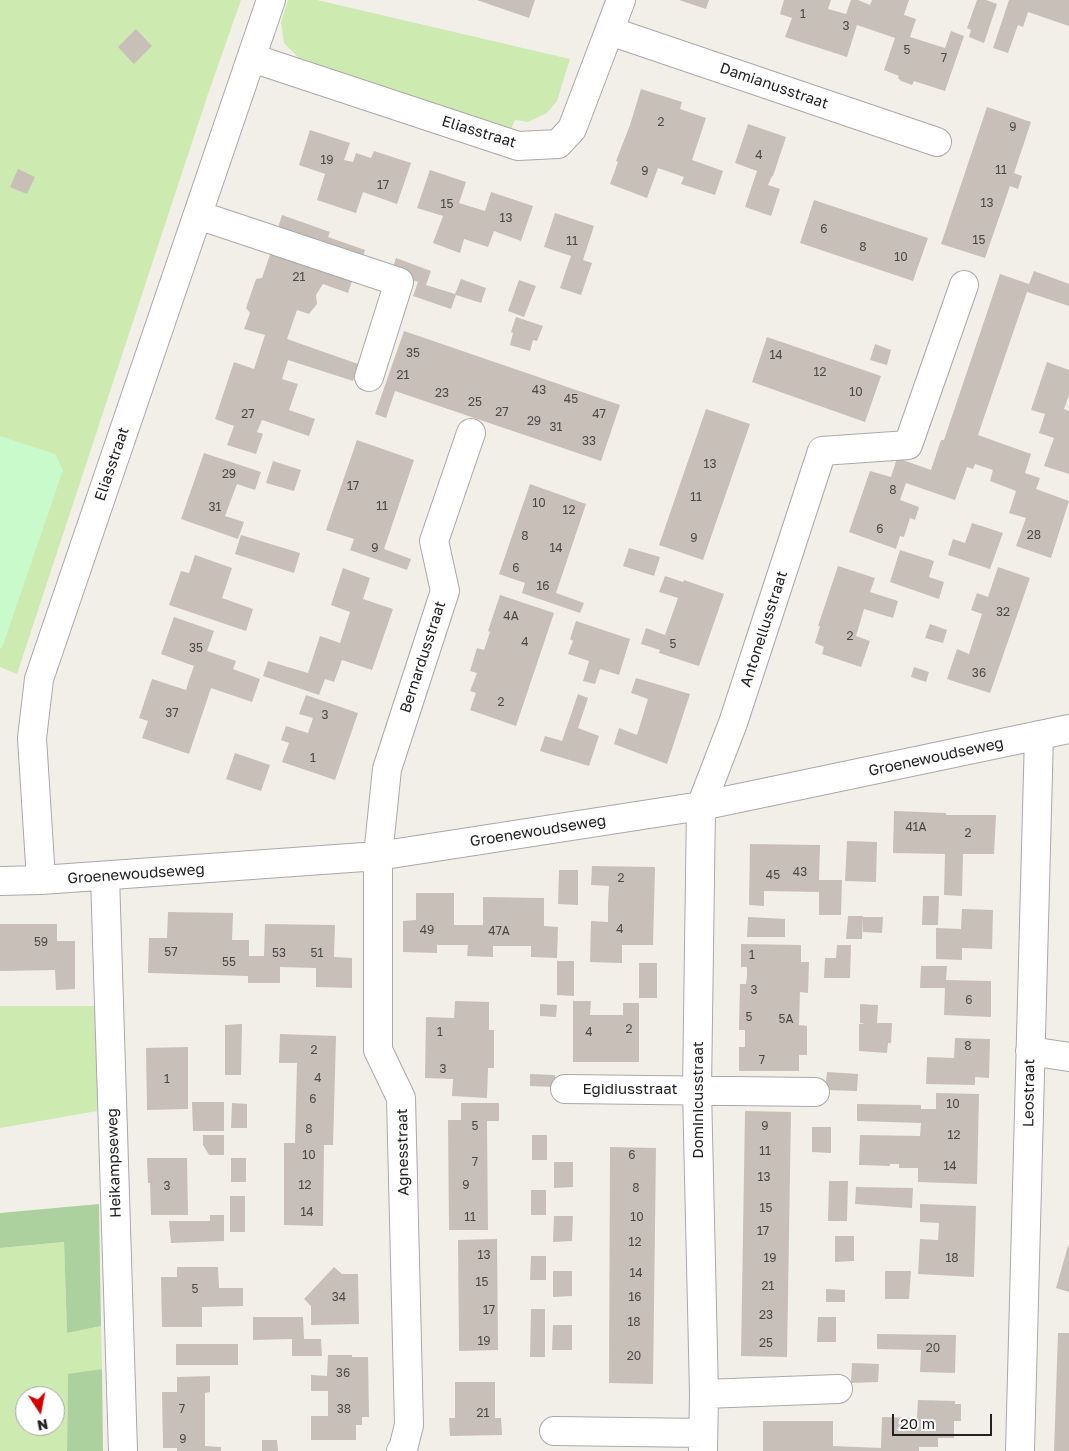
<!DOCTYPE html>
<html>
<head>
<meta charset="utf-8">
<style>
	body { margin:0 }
	#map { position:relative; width:1069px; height:1451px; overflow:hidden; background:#f2efe9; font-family:"Golos Text",sans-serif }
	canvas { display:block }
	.north { position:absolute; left:15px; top:1386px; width:50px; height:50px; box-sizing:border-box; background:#fff; border:1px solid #a7a7a7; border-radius:50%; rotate:169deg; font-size:14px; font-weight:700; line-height:20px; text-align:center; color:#222 }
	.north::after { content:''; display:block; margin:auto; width:18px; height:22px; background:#d40000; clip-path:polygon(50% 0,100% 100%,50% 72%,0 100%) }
	.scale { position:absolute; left:892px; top:1414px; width:100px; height:22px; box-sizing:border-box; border:2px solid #222; border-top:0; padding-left:6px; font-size:15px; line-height:18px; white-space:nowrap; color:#222; -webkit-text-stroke:4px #fff; paint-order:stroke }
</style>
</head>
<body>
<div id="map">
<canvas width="1069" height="1451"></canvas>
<div class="north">N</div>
<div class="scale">20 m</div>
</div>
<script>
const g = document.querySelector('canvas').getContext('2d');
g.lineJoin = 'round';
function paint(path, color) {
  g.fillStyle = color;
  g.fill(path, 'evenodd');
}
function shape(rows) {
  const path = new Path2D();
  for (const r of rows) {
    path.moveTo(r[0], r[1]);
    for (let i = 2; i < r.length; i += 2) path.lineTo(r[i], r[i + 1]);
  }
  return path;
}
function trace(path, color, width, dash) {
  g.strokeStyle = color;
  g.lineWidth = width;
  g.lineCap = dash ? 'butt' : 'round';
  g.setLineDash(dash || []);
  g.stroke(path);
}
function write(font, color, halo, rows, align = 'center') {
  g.font = font + ' "Golos Text",sans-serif';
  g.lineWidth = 4.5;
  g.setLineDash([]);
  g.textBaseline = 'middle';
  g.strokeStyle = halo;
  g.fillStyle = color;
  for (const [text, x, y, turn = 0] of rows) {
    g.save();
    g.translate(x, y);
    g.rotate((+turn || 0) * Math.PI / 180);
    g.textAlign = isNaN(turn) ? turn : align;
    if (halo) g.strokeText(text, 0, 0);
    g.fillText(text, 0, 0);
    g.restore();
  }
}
paint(shape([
	[0,0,241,0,208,94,17,674,0,667],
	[288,0,317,0,570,59,557,101,547,113,528,122,515,120,511,129,300,59,284,43,281,22],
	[0,1006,97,1006,97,1111,0,1128],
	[64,1242,67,1333,101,1326,102,1369,68,1375,67,1451,0,1451,0,1248],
	[25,1396,55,1396,55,1426,25,1426]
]), '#cdebb0');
paint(shape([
	[99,1204,101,1326,67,1333,64,1242,0,1248,0,1213],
	[102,1369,103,1451,67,1451,68,1374]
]), '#add19e');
paint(shape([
	[0,436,55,454,63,470,2,648,0,648]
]), '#c8facc');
paint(shape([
	[477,0,535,0,529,18],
	[679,0,709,0,706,9],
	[784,0,831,0,828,9,846,14,851,0,858,0,870,5,872,0,909,0,904,15,916,19,910,37,945,48,951,31,964,36,945,91,914,81,912,85,901,81,898,78,899,76,884,70,895,38,857,25,847,57,785,37,792,18,780,14],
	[977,0,986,0,997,4,984,43,969,37,971,30,967,28],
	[1009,0,1069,0,1069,26,1028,12,1023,27,1018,25,1008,53,993,48],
	[136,29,152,46,134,64,118,47],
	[641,89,682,102,680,109,706,118,692,160,723,171,715,195,681,184,684,177,658,168,647,198,610,184,618,162,616,161,630,125],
	[987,107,1031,122,1014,173,1022,176,1018,189,1010,186,985,258,941,244],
	[748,124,786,137,773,176,772,176,768,185,780,189,771,216,745,207,757,171,735,163],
	[310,130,350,143,344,160,353,162,356,153,371,158,374,151,411,163,397,204,363,192,356,213,317,200,325,174,299,165],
	[18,169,35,177,27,194,10,187],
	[430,170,466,182,459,203,485,211,491,192,533,206,521,241,494,231,488,247,464,239,460,253,433,243,443,216,417,208],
	[814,200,928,238,913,281,800,243],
	[555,213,594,226,583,260,592,263,581,295,560,288,571,256,544,247],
	[282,215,330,232,328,237,365,250,361,262,276,234],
	[272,249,354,275,348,293,323,284,316,295,317,304,309,314,297,310,287,339,358,364,353,381,288,360,282,379,298,384,289,410,315,419,309,436,262,420,257,432,263,434,256,454,227,445,234,426,215,419,234,362,254,369,265,335,244,329,250,313,246,308,256,279,262,278],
	[396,258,431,271,426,285,455,294,461,279,486,288,481,303,456,295,451,309,413,296,418,282,391,273],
	[1034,271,1069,284,1069,306,1027,292,978,435,1031,454,1025,473,1040,478,1036,489,1069,501,1051,558,1016,546,1026,518,1009,513,1016,491,990,481,993,470,975,464,973,469,967,467,955,500,906,483,900,500,919,507,915,520,910,518,904,537,900,536,896,549,849,532,870,471,891,477,897,458,931,470,941,440,944,440,1000,274,1029,284],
	[519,280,536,286,524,317,508,311],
	[516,317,543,326,537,341,533,340,530,351,510,345,513,333,511,332],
	[404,331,620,405,601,461,395,391,386,418,375,414],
	[767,337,881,376,865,422,752,382],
	[875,344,891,350,887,365,870,360],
	[1047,362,1069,370,1069,395,1064,409,1069,411,1069,474,1044,466,1054,438,1039,433,1045,414,1031,410],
	[706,409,750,424,703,560,659,545],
	[357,440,414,460,384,549,411,559,407,570,350,550,354,539,326,530],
	[204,453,261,472,255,490,237,484,225,516,244,522,238,539,181,519],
	[273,461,301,470,294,491,266,483],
	[530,484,586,504,556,593,584,603,580,613,522,593,525,583,499,574],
	[972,523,1003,533,990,569,948,555,953,539,965,543],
	[241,535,300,553,294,573,235,554],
	[629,548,660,557,654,576,623,566],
	[900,550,934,561,929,577,944,582,939,599,890,582],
	[195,555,232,568,222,598,253,609,246,631,169,605,181,571,189,573],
	[838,566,875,578,870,592,898,601,893,618,864,609,856,636,870,641,861,667,822,654,824,647,815,643,820,626,818,626],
	[998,567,1030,578,990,693,947,679,957,649,969,654,982,614,971,610,977,593,988,597],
	[343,568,370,578,363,599,393,609,372,670,342,660,334,682,325,679,319,695,263,676,268,661,308,673,320,636,340,643,350,612,331,605],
	[665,576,683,582,684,580,724,594,699,666,659,653,660,650,641,644,646,628,665,635,678,598,659,592],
	[500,595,554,613,516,726,470,710,476,693,470,691,477,673,470,671,477,648,484,650,490,632,488,631],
	[174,617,214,631,207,651,236,661,233,669,260,679,252,702,211,688,189,754,142,738,148,721,139,718,152,679,186,690,189,680,194,666,161,654],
	[576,621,630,639,619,675,600,669,595,684,583,681,589,661,568,654,573,641,570,639],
	[930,624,947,630,943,643,925,638],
	[914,667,929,672,926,682,911,677],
	[636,678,690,694,667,764,614,744,619,728,637,735,648,699,631,693],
	[578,694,588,698,578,728,599,736,589,766,540,751,545,736,562,741],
	[306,695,358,713,335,780,282,762,289,743,281,740,286,726,308,733,313,718,299,714],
	[235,753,270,765,261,791,226,779],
	[894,811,946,813,946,815,996,815,994,854,963,854,962,896,944,895,945,854,893,853],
	[847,841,877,842,876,882,845,881],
	[750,844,820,845,819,880,842,880,841,915,819,915,819,892,764,891,764,906,749,905],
	[592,866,655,867,653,945,622,945,622,963,590,962,591,921,608,922,608,904,609,886,591,885],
	[559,870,578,870,578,905,558,904],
	[416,893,454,893,454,925,483,925,483,897,544,898,544,926,558,927,557,958,531,957,531,946,493,946,493,957,467,956,468,945,437,945,437,953,403,952,403,921,416,920],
	[923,896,939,896,938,925,922,925],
	[962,909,993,910,992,949,962,948,962,960,936,959,936,928,961,929],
	[168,912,233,913,232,940,249,940,249,956,264,956,265,924,335,925,334,957,352,958,352,988,316,987,316,968,280,967,280,983,248,983,248,976,148,973,149,938,167,938],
	[848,916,863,916,862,939,846,939],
	[748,917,785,919,785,937,747,937],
	[863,917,883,917,882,933,863,932],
	[0,924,57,924,57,941,75,941,75,989,56,990,55,970,0,971],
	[741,944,801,945,801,962,809,962,808,993,800,992,799,1025,807,1026,807,1055,799,1055,799,1071,739,1071,739,1047,745,1047,745,1030,739,1030,740,984,746,984,747,976,747,967,741,967],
	[837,945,851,945,850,978,824,978,825,958,836,958],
	[557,961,574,961,574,996,557,995],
	[639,963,657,963,657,998,639,998],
	[921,966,947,966,946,980,991,981,991,1017,944,1015,945,988,920,988],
	[455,1001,489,1002,489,1030,494,1030,494,1068,488,1068,487,1098,452,1096,453,1079,425,1078,426,1017,454,1018],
	[573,1001,591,1001,590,1015,623,1015,623,1003,639,1003,639,1062,573,1062],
	[540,1004,557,1005,556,1017,540,1016],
	[860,1004,878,1005,877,1023,892,1023,891,1043,888,1043,887,1053,859,1051,859,1024,865,1024,860,1023],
	[242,1024,241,1075,225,1075,225,1025],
	[280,1034,336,1036,333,1145,324,1145,323,1226,284,1225,284,1143,295,1143,297,1063,279,1063],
	[955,1038,990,1039,989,1078,975,1077,975,1085,926,1084,927,1057,954,1058],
	[188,1047,188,1109,147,1110,146,1048],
	[827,1072,858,1074,857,1091,825,1090],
	[530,1074,555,1075,555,1087,530,1086],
	[936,1093,979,1094,977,1184,918,1182,918,1168,899,1168,899,1164,890,1164,890,1166,859,1165,860,1135,920,1136,921,1123,857,1121,857,1104,921,1105,921,1109,936,1109],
	[192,1102,224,1102,224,1131,193,1131],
	[232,1103,247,1104,247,1128,231,1128],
	[461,1103,499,1103,499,1121,487,1121,488,1230,449,1230,448,1120,461,1120],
	[745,1111,791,1112,787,1357,741,1356],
	[812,1127,831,1127,831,1153,812,1152],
	[203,1135,224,1135,224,1155,209,1155,203,1145],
	[532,1135,547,1135,547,1160,532,1160],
	[610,1147,656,1148,653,1384,609,1383],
	[147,1158,187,1158,188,1215,151,1215,150,1183,148,1183],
	[231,1158,246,1158,246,1182,231,1182],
	[554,1162,573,1162,573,1187,554,1188],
	[829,1181,848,1181,847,1221,828,1221],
	[856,1187,913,1188,912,1208,855,1204],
	[531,1190,546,1190,546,1215,531,1215],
	[230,1196,245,1196,245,1232,230,1232],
	[920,1204,976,1206,974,1277,918,1274,920,1239,938,1240,939,1223,920,1222],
	[210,1215,224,1215,224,1241,171,1243,169,1221,210,1221],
	[554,1216,573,1216,572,1241,553,1242],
	[835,1236,854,1236,854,1261,835,1262],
	[497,1239,498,1350,459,1351,458,1240],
	[1068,1246,1069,1246,1069,1292,1056,1288],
	[531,1256,546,1256,546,1280,530,1280],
	[177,1267,218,1267,219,1288,243,1288,243,1306,202,1307,202,1327,162,1327,161,1277,177,1277],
	[334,1267,342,1274,358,1274,359,1324,311,1325,311,1306,304,1299],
	[553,1271,572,1271,572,1296,553,1297],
	[885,1271,911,1271,909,1299,885,1299],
	[826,1289,845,1290,845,1302,826,1302],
	[531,1309,545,1309,545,1357,530,1357],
	[253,1317,303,1317,304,1339,321,1339,322,1356,292,1356,292,1339,253,1340],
	[818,1317,836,1317,836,1342,817,1342],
	[553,1325,572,1325,572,1350,552,1350],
	[1058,1333,1069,1333,1069,1451,1054,1451],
	[877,1334,956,1335,955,1373,920,1372,921,1350,877,1349],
	[176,1344,238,1344,238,1365,176,1365],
	[328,1355,352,1355,352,1357,368,1357,369,1417,362,1417,362,1425,356,1425,356,1440,311,1440,311,1416,328,1416,328,1391,311,1391,311,1375,327,1376],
	[852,1363,879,1364,878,1382,851,1383],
	[210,1376,210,1392,205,1393,205,1446,221,1447,221,1451,177,1451,177,1448,163,1448,162,1392,177,1392,177,1377],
	[455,1382,495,1382,495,1418,501,1418,502,1435,450,1436,449,1418,455,1418],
	[918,1400,955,1401,955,1404,961,1404,961,1421,954,1421,954,1438,938,1438,938,1447,919,1447,919,1451,763,1451,763,1421,833,1421,833,1446,881,1448,882,1417,917,1418],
	[262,1440,277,1440,278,1451,262,1451]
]), '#c7bfb8');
const minor = shape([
	[610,31,937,142],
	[252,58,518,146,558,144,572,129,621,0],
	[198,215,399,282,369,377],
	[105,876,123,1451],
	[41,880,32,738,39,679,271,0],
	[0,881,41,880,378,856,701,806,1069,729],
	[1030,1051,1069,1057],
	[565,1089,815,1092],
	[704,1394,838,1389],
	[554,1431,703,1433],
	[401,1451,403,1449,409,1425,401,1098,378,1050,378,856,387,769,445,591,434,541,471,433],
	[703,1451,704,1394,697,1090,701,806,733,723,822,451,908,445,964,285],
	[1020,1451,1039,735]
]);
trace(minor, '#a9a9a9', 30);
trace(minor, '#fff', 28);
write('12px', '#4b4948', null, [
	["1",803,14],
	["3",846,26],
	["5",907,50],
	["7",944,58],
	["2",661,122],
	["9",1013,127],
	["4",759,155],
	["19",327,160],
	["11",1001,170],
	["9",645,171],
	["17",383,185],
	["13",987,203],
	["15",447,204],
	["13",506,218],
	["6",824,229],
	["15",979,240],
	["11",572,241],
	["8",863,247],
	["10",901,257],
	["21",299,277],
	["35",413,353],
	["14",776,355],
	["12",820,372],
	["21",403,375],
	["43",539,390],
	["10",856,392],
	["23",442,393],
	["45",571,399],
	["25",475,402],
	["27",502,412],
	["27",248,414],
	["47",599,414],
	["29",534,421],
	["31",556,427],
	["33",589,441],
	["13",710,464],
	["29",229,474],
	["17",353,486],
	["8",893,490],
	["11",696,497],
	["10",539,503],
	["11",382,506],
	["31",215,507],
	["12",569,510],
	["6",880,529],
	["28",1034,535],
	["8",525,536],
	["9",694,538],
	["9",375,548],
	["14",556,548],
	["6",516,568],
	["16",543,586],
	["32",1003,612],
	["4A",511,616],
	["2",850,636],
	["4",525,642],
	["5",673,644],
	["35",196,648],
	["36",979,673],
	["2",501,702],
	["37",172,713],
	["3",325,715],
	["1",313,758],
	["41A",916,827],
	["2",968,833],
	["43",800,872],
	["45",773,875],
	["2",621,878],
	["4",620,929],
	["49",427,930],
	["47A",499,931],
	["59",41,942],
	["57",171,952],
	["53",279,953],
	["51",317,953],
	["1",752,955],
	["55",229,962],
	["3",754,990],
	["6",969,1000],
	["5",749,1017],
	["5A",786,1019],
	["2",629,1029],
	["1",440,1032],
	["4",589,1032],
	["8",968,1046],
	["2",314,1050],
	["7",762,1060],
	["3",443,1069],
	["4",318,1078],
	["1",167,1079],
	["6",313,1099],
	["10",953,1104],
	["5",475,1126],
	["9",765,1126],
	["8",309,1129],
	["12",954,1135],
	["11",765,1151],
	["10",309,1155],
	["6",632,1155],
	["7",475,1162],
	["14",950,1166],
	["13",764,1177],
	["12",305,1185],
	["9",466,1185],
	["3",167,1186],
	["8",636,1188],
	["15",766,1208],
	["14",307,1212],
	["11",470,1217],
	["10",637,1217],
	["17",763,1231],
	["12",635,1242],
	["13",484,1255],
	["19",770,1258],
	["18",952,1258],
	["14",636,1273],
	["15",482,1282],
	["21",768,1286],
	["5",195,1289],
	["34",339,1297],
	["16",635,1297],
	["17",489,1310],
	["23",766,1315],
	["18",634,1322],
	["19",484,1341],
	["25",766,1343],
	["20",933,1348],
	["20",634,1356],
	["36",343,1373],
	["7",182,1409],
	["38",344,1409],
	["21",483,1413],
	["9",183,1439]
]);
write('15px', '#222', '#fff', [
	["Damianusstraat",774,86,19],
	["Eliasstraat",479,132,17],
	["Eliasstraat",112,464,-71],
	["Antonellusstraat",764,629,-72],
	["Bernardusstraat",423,657,-72],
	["Groenewoudseweg",936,757,-12],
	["Groenewoudseweg",538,831,-9],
	["Groenewoudseweg",136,874,-4],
	["Egidiusstraat",630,1089],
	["Leostraat",1029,1093,-89],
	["Dominicusstraat",698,1100,-90],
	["Agnesstraat",403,1152,-91],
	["Heikampseweg",114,1163,-92]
]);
</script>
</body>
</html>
